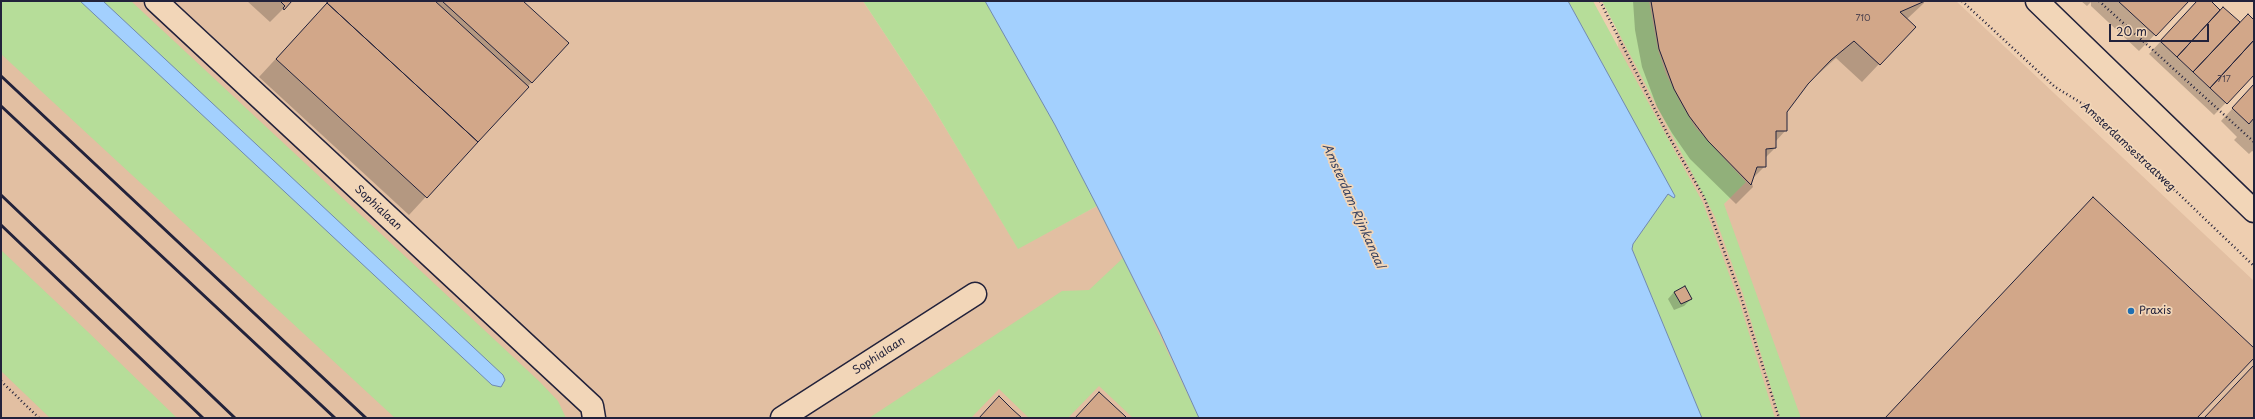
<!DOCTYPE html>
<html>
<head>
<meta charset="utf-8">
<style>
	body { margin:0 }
	#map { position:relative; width:2255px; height:419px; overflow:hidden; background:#eeceb0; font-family:"Playpen Sans",sans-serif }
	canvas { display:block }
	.frame { position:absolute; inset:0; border:2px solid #22223b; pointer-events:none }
	.scale { position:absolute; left:2109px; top:24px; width:100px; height:18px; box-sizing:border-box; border:2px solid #22223b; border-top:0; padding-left:5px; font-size:12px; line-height:14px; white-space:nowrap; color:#22223b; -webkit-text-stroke:3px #f2d6b8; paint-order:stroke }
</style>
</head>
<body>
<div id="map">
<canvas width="2255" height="419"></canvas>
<div class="frame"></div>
<div class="scale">20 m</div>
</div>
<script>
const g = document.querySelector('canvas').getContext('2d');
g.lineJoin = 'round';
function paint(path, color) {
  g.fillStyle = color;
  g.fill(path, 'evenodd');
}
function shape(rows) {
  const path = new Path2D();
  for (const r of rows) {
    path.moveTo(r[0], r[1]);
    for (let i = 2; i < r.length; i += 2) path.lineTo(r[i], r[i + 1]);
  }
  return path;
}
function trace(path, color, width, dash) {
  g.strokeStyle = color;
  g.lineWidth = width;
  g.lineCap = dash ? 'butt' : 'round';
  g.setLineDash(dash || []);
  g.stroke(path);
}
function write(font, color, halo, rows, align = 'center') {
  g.font = font + ' "Playpen Sans",sans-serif';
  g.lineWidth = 3.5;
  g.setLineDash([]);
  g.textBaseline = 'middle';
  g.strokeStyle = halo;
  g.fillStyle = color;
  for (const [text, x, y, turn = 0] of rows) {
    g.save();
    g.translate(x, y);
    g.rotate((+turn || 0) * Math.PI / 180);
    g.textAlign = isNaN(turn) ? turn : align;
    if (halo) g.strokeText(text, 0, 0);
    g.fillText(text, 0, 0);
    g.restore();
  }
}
paint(shape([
	[1,1,863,1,931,104,1018,248,1097,206,1160,332,1199,418,1,418],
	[1615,1,1956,1,2254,281,2254,418,1702,418,1632,249]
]), '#e2bfa2');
paint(shape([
	[1,1,131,1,540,382,558,401,566,418,395,418,1,54],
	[863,1,985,1,1055,125,1097,206,1018,249,931,104],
	[1568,1,1593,1,1703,203,1740,304,1775,418,1702,418,1632,249,1633,244,1668,194,1675,196],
	[1602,1,1649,1,1658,50,1666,74,1680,102,1695,127,1746,182,1724,204,1801,418,1780,418,1743,294,1715,217],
	[1,250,87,331,177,418,50,418,1,371],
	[1123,258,1199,418,1133,418,1099,386,1068,418,1029,418,999,389,971,418,869,418,1062,291,1089,290]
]), '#b6dd99');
const water = shape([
	[80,1,103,1,503,375,505,380,501,387,492,385,80,1],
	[985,1,1568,1,1675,196,1674,198,1668,194,1633,244,1632,249,1702,418,1199,418,1160,332,1097,206,1055,125,985,1]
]);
paint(water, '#a3d0fe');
trace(water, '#6f8ab0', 1);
paint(shape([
	[247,1,291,1,268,24,270,22],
	[329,1,522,1,568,43,409,215,259,77],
	[1633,1,1924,1,1924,3,1907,19,1879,64,1862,82,1836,58,1807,84,1786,111,1786,130,1775,142,1775,148,1765,158,1765,166,1751,180,1753,187,1736,204,1690,159,1672,133,1657,107,1642,67,1635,30],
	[2081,1,2187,1,2139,51,2091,6,2091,2,2087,6],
	[2198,1,2209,1,2220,11,2223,8,2239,24,2254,21,2254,74,2214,115,2149,54],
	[2254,85,2254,152,2252,151,2249,154,2234,140,2237,137,2221,121],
	[2093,198,2254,349,2254,356,2196,418,1885,418],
	[1674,292,1691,299,1684,306,1674,310,1668,299]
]), '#0003');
const building = shape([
	[280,1,292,1,284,10,283,8,285,6,280,1],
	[328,1,435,1,529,87,478,142,327,3,328,1],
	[442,1,523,1,569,43,532,83,442,1],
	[1651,1,1925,1,1900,12,1916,27,1880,65,1854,41,1831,60,1808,84,1787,112,1787,131,1776,131,1776,148,1766,149,1766,167,1757,167,1751,185,1708,141,1689,116,1674,89,1659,49,1651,1],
	[2118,1,2189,1,2156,36,2118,1],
	[2197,1,2211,1,2220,10,2177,57,2160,41,2197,1],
	[327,3,478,142,427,198,276,59,327,3],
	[2223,7,2240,22,2193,72,2177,57,2223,7],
	[2248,14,2254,20,2254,40,2210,88,2193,72,2248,14],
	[2254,40,2254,75,2227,104,2210,88,2254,40],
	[2254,84,2254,118,2249,124,2232,108,2254,84],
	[2093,197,2254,348,2254,358,2197,418,1885,418,2093,197],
	[1685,286,1692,299,1681,304,1674,292,1685,286],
	[2254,365,2254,418,2204,418,2254,365],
	[1099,392,1125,416,1127,418,1075,418,1099,392],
	[999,396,1012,409,1022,418,979,418,999,396]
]);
paint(building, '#d2a789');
trace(building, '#22223b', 1);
const street = shape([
	[156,1,592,406,594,418],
	[782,418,975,294]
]);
const secondary = shape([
	[2037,1,2254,211]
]);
trace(street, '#22223b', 25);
trace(secondary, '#22223b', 25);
trace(shape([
	[1600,1,1668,135,1704,197,1740,294,1779,418],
	[1962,1,2055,87,2088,107,2254,266],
	[2099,1,2254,142],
	[1,381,39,418]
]), '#22223b', 2.5, [1, 3]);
trace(street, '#f2d6b8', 22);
trace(secondary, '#f2d6b8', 22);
trace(shape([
	[1,76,366,418],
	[1,106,335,418],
	[1,195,235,418],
	[1,225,203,418]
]), '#22223b', 3);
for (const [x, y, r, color] of [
	[2131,311,4,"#1f6fb2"]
]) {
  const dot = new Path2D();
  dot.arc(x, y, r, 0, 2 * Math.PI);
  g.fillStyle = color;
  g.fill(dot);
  trace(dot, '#f2d6b8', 1.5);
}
write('9px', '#4e434e', null, [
	["710",1863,19],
	["717",2224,80]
]);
write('11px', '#22223b', '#f2d6b8', [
	["Amsterdamsestraatweg",2128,147,43],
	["Sophialaan",378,208,43],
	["Sophialaan",879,356,-33]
]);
write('11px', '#22223b', '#f2d6b8', [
	["Praxis",2139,311]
], 'left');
write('italic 12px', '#3c4562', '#f2d6b8', [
	["Amsterdam-Rijnkanaal",1353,206,66]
]);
</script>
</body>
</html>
